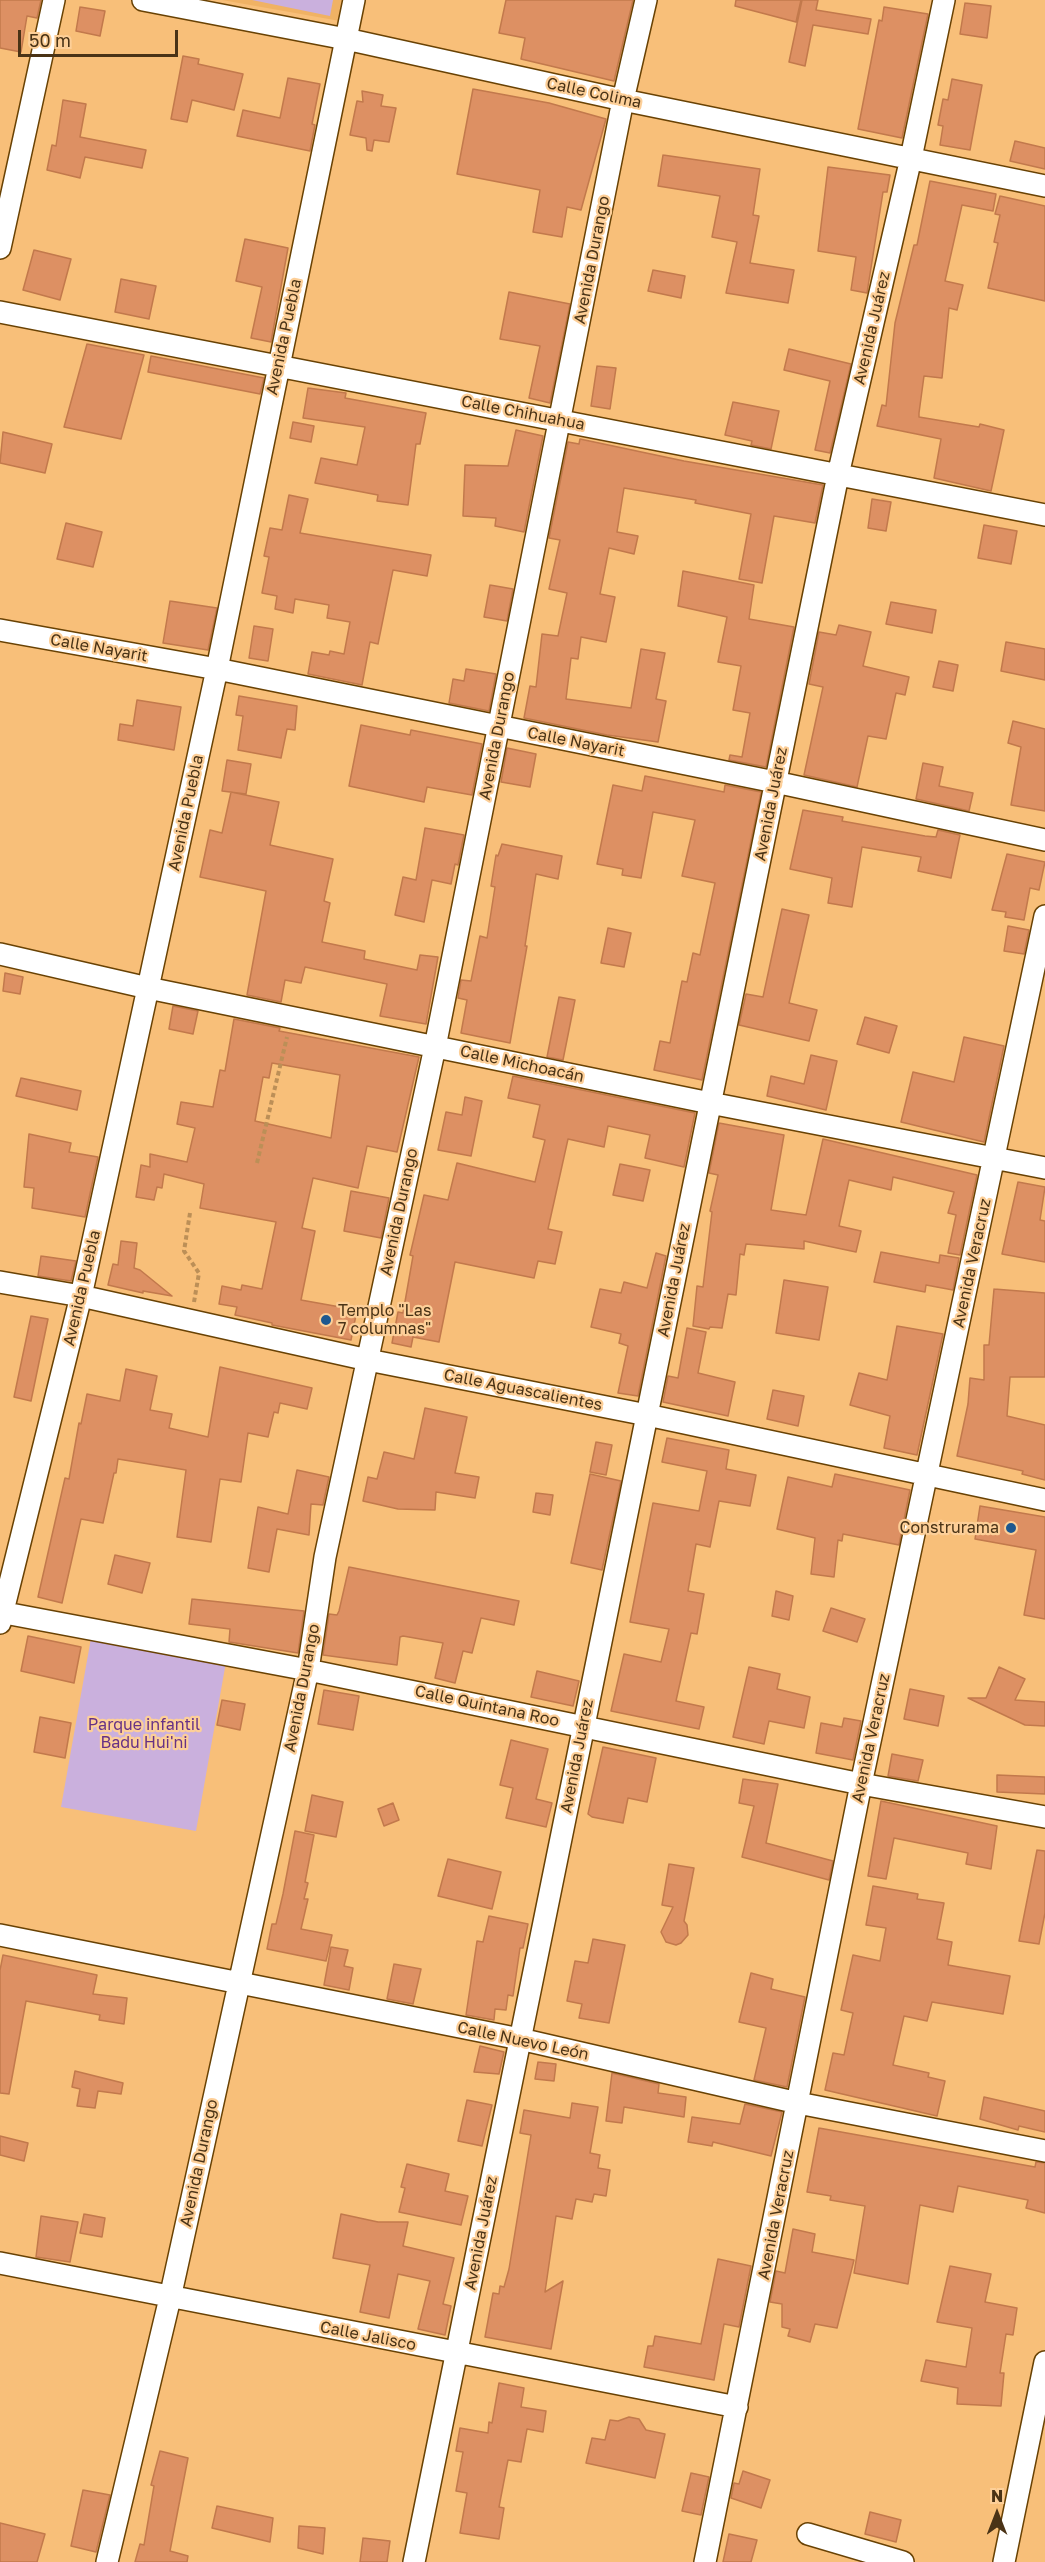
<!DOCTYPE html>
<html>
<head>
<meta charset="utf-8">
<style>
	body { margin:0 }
	#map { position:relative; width:1045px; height:2562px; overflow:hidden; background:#f8bf79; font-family:"Golos Text",sans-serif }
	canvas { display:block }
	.north { position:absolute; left:967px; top:2484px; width:60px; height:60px; -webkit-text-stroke:4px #fdcf98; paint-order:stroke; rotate:0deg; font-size:16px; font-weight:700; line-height:24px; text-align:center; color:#4a3316 }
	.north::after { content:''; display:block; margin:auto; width:21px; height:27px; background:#4a3316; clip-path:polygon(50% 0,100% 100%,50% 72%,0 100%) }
	.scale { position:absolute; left:18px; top:30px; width:160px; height:27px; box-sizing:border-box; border:3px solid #4a3316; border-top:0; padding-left:8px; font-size:18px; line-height:21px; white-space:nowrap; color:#4a3316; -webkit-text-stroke:4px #fdcf98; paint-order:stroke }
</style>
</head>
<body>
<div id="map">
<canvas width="1045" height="2562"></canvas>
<div class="north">N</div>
<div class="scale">50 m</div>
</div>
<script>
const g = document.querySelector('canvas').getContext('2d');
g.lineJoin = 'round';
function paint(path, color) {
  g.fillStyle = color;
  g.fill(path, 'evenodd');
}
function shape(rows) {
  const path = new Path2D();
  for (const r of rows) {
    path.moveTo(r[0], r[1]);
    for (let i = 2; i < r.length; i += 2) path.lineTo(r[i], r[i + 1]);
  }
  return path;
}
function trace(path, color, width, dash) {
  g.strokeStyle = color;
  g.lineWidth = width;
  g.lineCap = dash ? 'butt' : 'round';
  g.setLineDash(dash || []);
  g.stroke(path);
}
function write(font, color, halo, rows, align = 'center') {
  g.font = font + ' "Golos Text",sans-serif';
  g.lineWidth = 4.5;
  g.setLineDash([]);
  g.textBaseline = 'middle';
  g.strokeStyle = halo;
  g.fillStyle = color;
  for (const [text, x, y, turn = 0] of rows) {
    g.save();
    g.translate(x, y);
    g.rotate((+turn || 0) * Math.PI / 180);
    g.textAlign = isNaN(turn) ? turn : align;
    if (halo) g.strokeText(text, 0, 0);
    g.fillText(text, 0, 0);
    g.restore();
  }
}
paint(shape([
	[222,0,345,0,340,21]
]), '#f0b264');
paint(shape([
	[252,0,333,0,330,16],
	[91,1638,226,1662,196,1831,61,1807]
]), '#cab0dd');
const building = shape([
	[0,0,41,0,37,18,27,16,21,52,0,48,0,0],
	[506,0,633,0,614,81,521,59,525,38,499,33,506,0],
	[736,0,801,0,796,22,735,6,736,0],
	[802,0,818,0,816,10,871,19,868,34,813,25,805,66,789,62,802,0],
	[965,3,991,6,987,38,960,34,965,3],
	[80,7,105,11,100,36,76,31,80,7],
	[884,7,928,14,902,138,858,129,879,20,882,21,884,7],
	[183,56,199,59,198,64,243,74,234,110,192,100,187,122,171,119,183,56],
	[288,78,320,84,312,124,315,125,310,151,237,136,243,110,280,118,288,78],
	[952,79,982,85,970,150,940,145,943,126,938,125,943,99,948,100,952,79],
	[473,89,549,103,606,119,581,210,567,207,562,237,533,232,540,190,457,174,473,89],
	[362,91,383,95,381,106,396,108,389,142,374,140,372,151,367,150,366,138,350,135,357,101,363,102,362,91],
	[63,100,86,104,80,137,146,150,142,168,85,157,80,178,47,170,52,145,56,146,63,100],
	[1015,141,1045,148,1045,169,1010,161,1015,141],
	[663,155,760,169,753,215,759,216,750,263,794,270,788,303,726,293,737,242,712,237,720,196,658,186,663,155],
	[828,167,890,175,887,192,883,192,867,293,851,290,856,257,818,251,828,167],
	[930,181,996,194,993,211,962,205,945,281,963,285,957,310,949,308,942,378,924,376,919,413,919,417,979,427,980,424,1004,430,991,491,934,478,941,439,877,426,882,405,886,406,895,323,914,245,917,245,930,181],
	[1000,196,1045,206,1045,301,988,288,998,243,994,242,1000,215,995,214,1000,196],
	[245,239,288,248,271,342,251,338,262,287,236,281,245,239],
	[34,250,71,259,60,300,23,290,34,250],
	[653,270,685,276,681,298,648,291,653,270],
	[121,279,156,286,149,319,115,312,121,279],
	[509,292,570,304,550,403,529,398,540,346,500,339,509,292],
	[87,344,144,355,121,439,64,427,87,344],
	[789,349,851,364,830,453,815,450,830,381,784,370,789,349],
	[151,356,264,378,260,394,148,372,151,356],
	[597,366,616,368,610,409,591,406,597,366],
	[308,388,346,393,345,398,426,413,420,444,416,444,408,505,377,501,378,495,315,483,321,458,357,465,365,427,303,418,308,388],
	[733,402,779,411,771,449,751,445,752,441,725,435,733,402],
	[293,422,314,426,311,442,290,438,293,422],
	[516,430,543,436,524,532,495,526,496,518,463,516,465,465,508,466,516,430],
	[3,432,52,444,45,473,0,463,3,432],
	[580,439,684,461,823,485,815,523,774,516,762,583,739,579,751,514,695,503,696,500,624,488,617,532,638,536,634,554,609,548,600,594,615,597,606,642,581,637,578,659,571,658,566,699,631,708,641,649,665,653,656,699,666,701,658,742,607,735,524,718,530,686,536,687,542,634,558,636,567,593,549,589,560,540,549,538,568,442,579,444,580,439],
	[289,495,308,499,300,533,431,555,427,576,393,570,378,644,370,642,362,685,308,674,312,652,329,655,330,651,344,654,350,622,327,618,329,605,295,599,293,613,275,609,277,596,262,593,269,557,264,556,270,528,282,530,289,495],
	[872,499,891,502,886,531,868,528,872,499],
	[66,523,102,532,93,567,57,559,66,523],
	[984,525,1017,531,1011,564,978,558,984,525],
	[683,571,754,585,749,619,794,627,766,767,729,760,730,755,742,757,750,713,733,710,741,666,718,662,727,617,678,606,683,571],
	[490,585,513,589,507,621,484,617,490,585],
	[170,601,217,608,208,650,163,643,170,601],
	[891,602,936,610,932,633,886,624,891,602],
	[839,625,871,632,863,666,909,677,905,695,896,693,886,739,868,736,857,787,804,775,823,687,809,684,819,632,836,635,839,625],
	[254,626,273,629,268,661,249,658,254,626],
	[1006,642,1045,649,1045,680,1001,671,1006,642],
	[939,661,958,665,953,691,933,687,939,661],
	[466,669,496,674,489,711,449,703,453,679,464,681,466,669],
	[239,696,297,706,295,730,287,729,281,758,238,750,243,716,236,715,239,696],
	[137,700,181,707,174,750,118,740,120,724,133,726,137,700],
	[1013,721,1045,729,1045,811,1011,805,1021,747,1008,743,1013,721],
	[361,725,410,735,411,730,482,744,472,795,427,787,424,802,349,786,361,725],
	[507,748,536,754,530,787,501,782,507,748],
	[227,760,251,764,246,794,222,791,227,760],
	[923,763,943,767,939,786,973,793,969,811,916,799,923,763],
	[645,776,724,792,725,785,761,792,702,1080,654,1070,660,1041,670,1043,682,981,687,982,693,953,700,955,715,883,682,876,695,820,653,812,641,878,622,875,623,869,597,864,613,785,642,791,645,776],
	[231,792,279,802,270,845,333,859,324,901,330,903,322,942,365,951,364,959,417,970,420,955,438,957,426,1024,380,1016,387,984,305,967,301,983,285,980,281,1002,247,995,266,891,200,877,210,830,222,833,231,792],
	[803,810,843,817,842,821,925,836,936,837,938,830,960,835,951,878,918,871,921,857,862,847,852,907,828,903,832,878,790,869,803,810],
	[425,828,464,835,458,865,455,864,451,884,432,880,424,922,395,915,403,877,416,880,425,828],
	[502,844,562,856,558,879,536,874,525,946,527,946,510,1043,461,1033,467,1000,458,998,461,980,471,981,480,936,487,938,495,887,491,886,496,855,498,856,502,844],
	[1007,854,1045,862,1039,890,1030,888,1024,920,1005,917,1006,912,992,910,1007,854],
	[782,909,809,915,789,1003,817,1010,809,1041,739,1025,746,994,763,997,782,909],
	[1008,926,1029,930,1024,954,1004,951,1008,926],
	[608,928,631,933,624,967,601,963,608,928],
	[5,973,23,977,20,994,3,991,5,973],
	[559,997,575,1000,563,1060,547,1057,559,997],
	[173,1006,198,1011,193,1034,169,1029,173,1006],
	[865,1017,897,1026,889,1053,857,1044,865,1017],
	[234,1019,280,1028,279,1031,419,1057,397,1152,367,1146,358,1188,313,1178,302,1228,315,1231,301,1300,357,1310,351,1340,272,1325,272,1323,235,1315,237,1307,219,1304,222,1286,241,1290,242,1285,262,1289,276,1222,200,1208,204,1184,164,1174,162,1188,157,1187,154,1200,136,1197,141,1165,150,1167,150,1154,187,1162,195,1128,177,1124,181,1102,213,1107,220,1070,225,1071,234,1019],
	[272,1063,340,1075,331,1138,255,1121,263,1077,269,1078,272,1063],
	[964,1037,1004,1046,984,1142,901,1122,913,1072,954,1082,964,1037],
	[811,1055,837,1061,826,1110,767,1096,771,1076,804,1084,811,1055],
	[513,1076,695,1113,684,1167,645,1158,650,1135,608,1126,604,1147,568,1139,548,1229,562,1232,555,1264,538,1261,534,1278,455,1262,439,1342,413,1337,411,1347,392,1343,398,1312,403,1313,413,1256,410,1255,424,1195,448,1200,457,1163,535,1182,545,1140,533,1137,540,1105,508,1098,513,1076],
	[21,1078,81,1091,77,1110,16,1096,21,1078],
	[465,1097,482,1101,471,1156,438,1150,446,1112,462,1115,465,1097],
	[719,1123,784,1135,771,1210,806,1215,823,1139,977,1175,960,1255,948,1253,956,1215,948,1213,954,1192,893,1177,891,1190,849,1180,839,1226,861,1231,856,1252,804,1241,804,1249,746,1244,744,1255,740,1254,736,1295,728,1294,722,1328,710,1327,709,1329,693,1326,697,1286,703,1287,712,1212,710,1211,718,1175,709,1173,719,1123],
	[29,1134,71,1143,69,1152,98,1157,85,1217,32,1208,34,1188,24,1187,29,1134],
	[620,1164,650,1170,643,1201,613,1195,620,1164],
	[1018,1182,1045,1187,1040,1220,1045,1221,1045,1262,1002,1254,1018,1182],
	[351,1191,389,1198,381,1238,344,1231,351,1191],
	[121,1241,137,1243,134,1268,140,1270,172,1296,143,1291,143,1293,108,1285,113,1264,118,1265,121,1241],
	[881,1252,939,1263,940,1255,959,1258,953,1290,926,1285,925,1292,874,1282,881,1252],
	[656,1253,666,1256,638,1396,618,1393,628,1346,619,1343,621,1334,591,1327,600,1289,621,1293,624,1282,647,1288,656,1253],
	[41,1256,76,1261,71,1281,38,1276,41,1256],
	[784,1280,828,1287,819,1340,776,1333,784,1280],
	[994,1289,1045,1293,1045,1377,1010,1377,1007,1416,1045,1425,1045,1480,1022,1474,1023,1471,957,1456,968,1404,970,1378,984,1380,984,1345,989,1345,994,1289],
	[31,1316,48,1319,31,1401,14,1397,31,1316],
	[897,1326,943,1334,917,1455,884,1448,890,1416,850,1405,859,1373,887,1380,897,1326],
	[687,1328,706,1332,698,1373,735,1382,728,1416,663,1402,668,1376,678,1378,687,1328],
	[220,1367,312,1388,307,1409,280,1403,278,1413,274,1412,268,1437,248,1433,241,1482,220,1479,211,1542,177,1537,186,1470,118,1459,116,1473,114,1473,103,1523,81,1519,62,1603,38,1597,65,1478,69,1479,79,1423,81,1424,87,1394,120,1401,126,1369,157,1376,150,1410,172,1414,169,1428,208,1437,220,1367],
	[773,1390,804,1396,798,1426,767,1419,773,1390],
	[425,1408,467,1417,455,1473,479,1477,475,1498,436,1492,435,1510,398,1509,363,1501,368,1477,377,1479,384,1452,414,1459,425,1408],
	[667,1438,729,1450,726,1469,756,1475,750,1506,719,1501,710,1547,696,1544,688,1591,704,1594,697,1634,691,1633,676,1701,704,1707,699,1729,611,1711,624,1654,661,1662,669,1629,630,1622,653,1503,699,1511,707,1471,662,1462,667,1438],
	[596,1442,612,1445,606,1475,590,1472,596,1442],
	[297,1470,329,1477,323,1505,311,1504,309,1535,277,1529,269,1572,248,1568,258,1507,288,1514,297,1470],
	[590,1474,621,1481,602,1570,571,1563,590,1474],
	[835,1474,910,1490,899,1545,843,1534,842,1541,838,1540,834,1577,811,1574,815,1538,777,1529,788,1477,832,1487,835,1474],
	[536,1493,553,1495,550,1515,533,1512,536,1493],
	[980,1506,1045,1517,1045,1619,1024,1615,1036,1550,975,1539,980,1506],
	[115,1555,150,1563,142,1593,108,1584,115,1555],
	[349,1567,519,1601,514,1625,481,1618,472,1653,463,1651,455,1683,435,1678,443,1643,403,1636,400,1637,397,1665,323,1655,329,1614,337,1615,339,1611,349,1567],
	[776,1591,793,1596,789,1620,772,1616,776,1591],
	[192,1599,304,1611,298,1653,229,1642,230,1629,189,1624,192,1599],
	[831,1608,865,1619,857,1642,823,1631,831,1608],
	[28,1636,81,1647,74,1683,21,1671,28,1636],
	[749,1667,780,1674,777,1689,810,1697,804,1728,769,1721,764,1744,733,1737,749,1667],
	[999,1667,1025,1679,1015,1700,1045,1702,1045,1726,1025,1725,968,1698,986,1698,999,1667],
	[537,1671,579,1681,573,1706,531,1697,537,1671],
	[910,1689,944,1696,938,1726,904,1719,910,1689],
	[324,1690,359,1696,353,1730,318,1724,324,1690],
	[222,1700,245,1704,240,1730,217,1725,222,1700],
	[40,1717,71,1723,65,1758,34,1752,40,1717],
	[844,1718,861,1721,853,1760,816,1753,821,1723,842,1727,844,1718],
	[511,1740,548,1749,536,1799,552,1803,546,1827,506,1818,513,1788,500,1785,511,1740],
	[603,1747,656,1758,647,1802,628,1798,623,1823,592,1817,588,1814,603,1747],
	[892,1754,923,1760,918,1781,888,1776,892,1754],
	[997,1775,1045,1777,1045,1794,997,1792,997,1775],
	[743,1779,778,1784,766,1843,833,1861,829,1880,742,1857,754,1806,739,1803,743,1779],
	[312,1795,343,1802,336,1837,305,1831,312,1795],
	[881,1801,997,1826,991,1869,966,1864,968,1853,894,1838,886,1879,868,1876,881,1801],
	[393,1803,399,1820,384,1826,378,1809,393,1803],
	[295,1831,314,1835,305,1882,308,1883,304,1899,308,1899,301,1929,332,1935,326,1961,267,1949,272,1924,276,1924,283,1894,295,1831],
	[1037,1850,1045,1851,1045,1913,1039,1944,1019,1941,1037,1850],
	[448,1859,501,1872,492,1909,438,1896,448,1859],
	[669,1864,694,1868,684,1921,687,1925,688,1935,681,1943,676,1945,666,1942,661,1932,673,1907,662,1905,669,1864],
	[873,1886,918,1894,917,1899,944,1903,937,1939,952,1942,948,1965,1010,1976,1003,2014,932,2002,927,2021,904,2016,893,2065,929,2073,928,2077,945,2081,937,2116,825,2090,833,2053,844,2055,853,2013,841,2010,853,1955,880,1961,886,1928,866,1925,873,1886],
	[489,1916,528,1924,523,1948,520,1948,513,1996,508,1995,506,2010,495,2009,494,2020,466,2015,477,1941,483,1942,489,1916],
	[593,1939,625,1945,609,2023,579,2018,582,2004,567,2001,575,1961,588,1963,593,1939],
	[331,1947,348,1950,344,1966,353,1968,349,1990,324,1985,331,1947],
	[3,1955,97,1975,93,1994,127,1998,124,2024,99,2020,100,2015,26,2001,9,2094,0,2093,0,1970,3,1955],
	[394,1964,421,1969,413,2004,387,1999,394,1964],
	[751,1973,773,1979,771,1989,805,1997,787,2087,754,2080,766,2028,739,2022,751,1973],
	[480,2046,504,2052,499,2074,474,2072,480,2046],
	[538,2062,556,2064,554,2081,535,2079,538,2062],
	[75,2071,123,2083,121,2094,98,2091,95,2108,77,2106,80,2089,72,2087,75,2071],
	[612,2073,659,2084,658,2093,686,2097,684,2117,624,2107,622,2123,606,2121,612,2073],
	[984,2097,1045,2111,1045,2132,1019,2126,1018,2130,980,2119,984,2097],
	[467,2100,492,2105,482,2146,458,2141,467,2100],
	[572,2103,598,2107,590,2153,600,2155,598,2168,610,2170,606,2196,594,2194,592,2202,576,2199,572,2219,556,2216,545,2292,563,2281,551,2349,485,2337,493,2293,499,2294,500,2286,504,2287,509,2269,531,2135,520,2133,524,2110,570,2118,572,2103],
	[745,2104,782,2112,771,2156,713,2142,712,2146,688,2142,692,2117,740,2124,745,2104],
	[819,2128,1035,2167,1036,2162,1045,2163,1045,2213,1026,2208,1028,2200,958,2186,953,2212,920,2205,908,2284,854,2273,865,2206,830,2200,831,2196,807,2192,819,2128],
	[0,2136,28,2143,24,2161,0,2155,0,2136],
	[407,2164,449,2174,445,2191,468,2196,461,2225,399,2212,405,2188,401,2187,407,2164],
	[84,2214,105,2218,102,2237,80,2233,84,2214],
	[341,2214,378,2222,408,2222,403,2246,454,2258,443,2304,451,2306,445,2335,418,2329,430,2281,398,2274,389,2318,360,2312,370,2265,333,2258,341,2214],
	[41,2216,78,2222,70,2262,36,2257,41,2216],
	[793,2229,815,2234,812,2252,854,2260,837,2328,815,2324,810,2342,788,2336,790,2329,782,2327,782,2304,770,2302,776,2271,785,2273,793,2229],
	[718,2259,751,2266,739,2327,724,2324,714,2380,644,2367,648,2346,653,2346,655,2336,701,2344,718,2259],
	[950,2266,991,2274,985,2302,1017,2308,1013,2335,1006,2334,1000,2373,1004,2373,1001,2406,957,2404,958,2388,921,2381,926,2360,966,2367,972,2328,937,2322,950,2266],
	[499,2383,524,2388,521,2407,546,2411,543,2432,527,2429,521,2462,508,2460,499,2507,504,2508,499,2539,460,2533,467,2493,456,2491,463,2452,456,2451,460,2428,488,2433,489,2422,492,2423,499,2383],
	[629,2417,639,2419,646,2430,665,2434,655,2478,586,2463,592,2438,605,2440,610,2420,618,2421,629,2417],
	[160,2451,188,2458,170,2551,188,2556,187,2562,135,2562,140,2544,144,2545,154,2486,151,2485,160,2451],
	[743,2471,770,2480,761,2508,731,2498,734,2483,739,2484,743,2471],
	[691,2473,709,2477,701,2515,682,2511,691,2473],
	[83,2490,110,2495,96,2552,71,2546,83,2490],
	[217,2506,273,2518,270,2542,212,2528,217,2506],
	[870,2512,901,2520,896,2542,865,2534,870,2512],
	[0,2523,45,2534,37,2562,0,2562,0,2523],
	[299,2526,325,2528,323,2554,298,2548,299,2526],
	[729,2534,757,2540,751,2562,723,2562,729,2534],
	[363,2538,390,2541,387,2562,360,2562,363,2538]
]);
paint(building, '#dd9063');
trace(building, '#c2794c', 1.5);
const street = shape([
	[143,0,346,39,623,100,1045,186],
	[0,248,54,0],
	[0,312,1045,515],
	[0,630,217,669,775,782,1045,840],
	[0,954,148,988,710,1103,1045,1168],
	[0,1282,81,1296,368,1360,647,1415,1045,1500],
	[0,1612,308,1670,861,1784,1045,1817],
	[0,1623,81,1296,148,988,217,669,354,0],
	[0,1935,520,2039,798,2103,1045,2151],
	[0,2263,737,2407],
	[808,2534,903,2562],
	[107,2562,170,2298,308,1670,325,1557,435,1047,623,100,646,0],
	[414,2562,838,475,911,158,944,0],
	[705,2562,861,1784,1045,916],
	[1004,2562,1045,2362]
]);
trace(street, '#694204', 24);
trace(shape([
	[257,1163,287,1037],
	[190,1213,184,1251,199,1273,194,1302]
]), '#bc8f57', 4, [4.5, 3]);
trace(street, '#fff', 21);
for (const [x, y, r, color] of [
	[326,1320,6,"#1e588f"],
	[1011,1528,6,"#1e588f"]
]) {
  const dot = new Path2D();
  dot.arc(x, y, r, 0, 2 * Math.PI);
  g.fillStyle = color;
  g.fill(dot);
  trace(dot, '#fdcf98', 2);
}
write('16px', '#4a3316', '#fdcf98', [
	["Calle Colima",594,93,12],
	["Avenida Durango",592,260,-79],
	["Avenida Juárez",872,328,-77],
	["Avenida Puebla",284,337,-78],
	["Calle Chihuahua",523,413,11],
	["Calle Nayarit",99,648,10],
	["Avenida Durango",497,736,-79],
	["Calle Nayarit",576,742,11],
	["Avenida Juárez",771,804,-79],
	["Avenida Puebla",186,813,-78],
	["Calle Michoacán",522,1064,12],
	["Avenida Durango",399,1212,-78],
	["Avenida Veracruz",972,1263,-78],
	["Avenida Juárez",674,1280,-79],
	["Avenida Puebla",82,1288,-77],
	["Calle Aguascalientes",523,1390,11],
	["Avenida Durango",302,1688,-79],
	["Calle Quintana Roo",487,1706,12],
	["Avenida Veracruz",871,1738,-78],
	["Avenida Juárez",577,1756,-79],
	["Calle Nuevo León",523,2041,12],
	["Avenida Durango",199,2163,-78],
	["Avenida Veracruz",776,2215,-79],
	["Avenida Juárez",481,2233,-79],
	["Calle Jalisco",368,2336,11]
]);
write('16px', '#4a3316', '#fdcf98', [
	["Templo \"Las",338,1311],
	["7 columnas\"",338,1329],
	["Construrama",999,1528,"right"]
], 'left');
write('16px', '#663185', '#fdcf98', [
	["Parque infantil",144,1725],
	["Badu Hui'ni",144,1743]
]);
</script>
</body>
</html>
